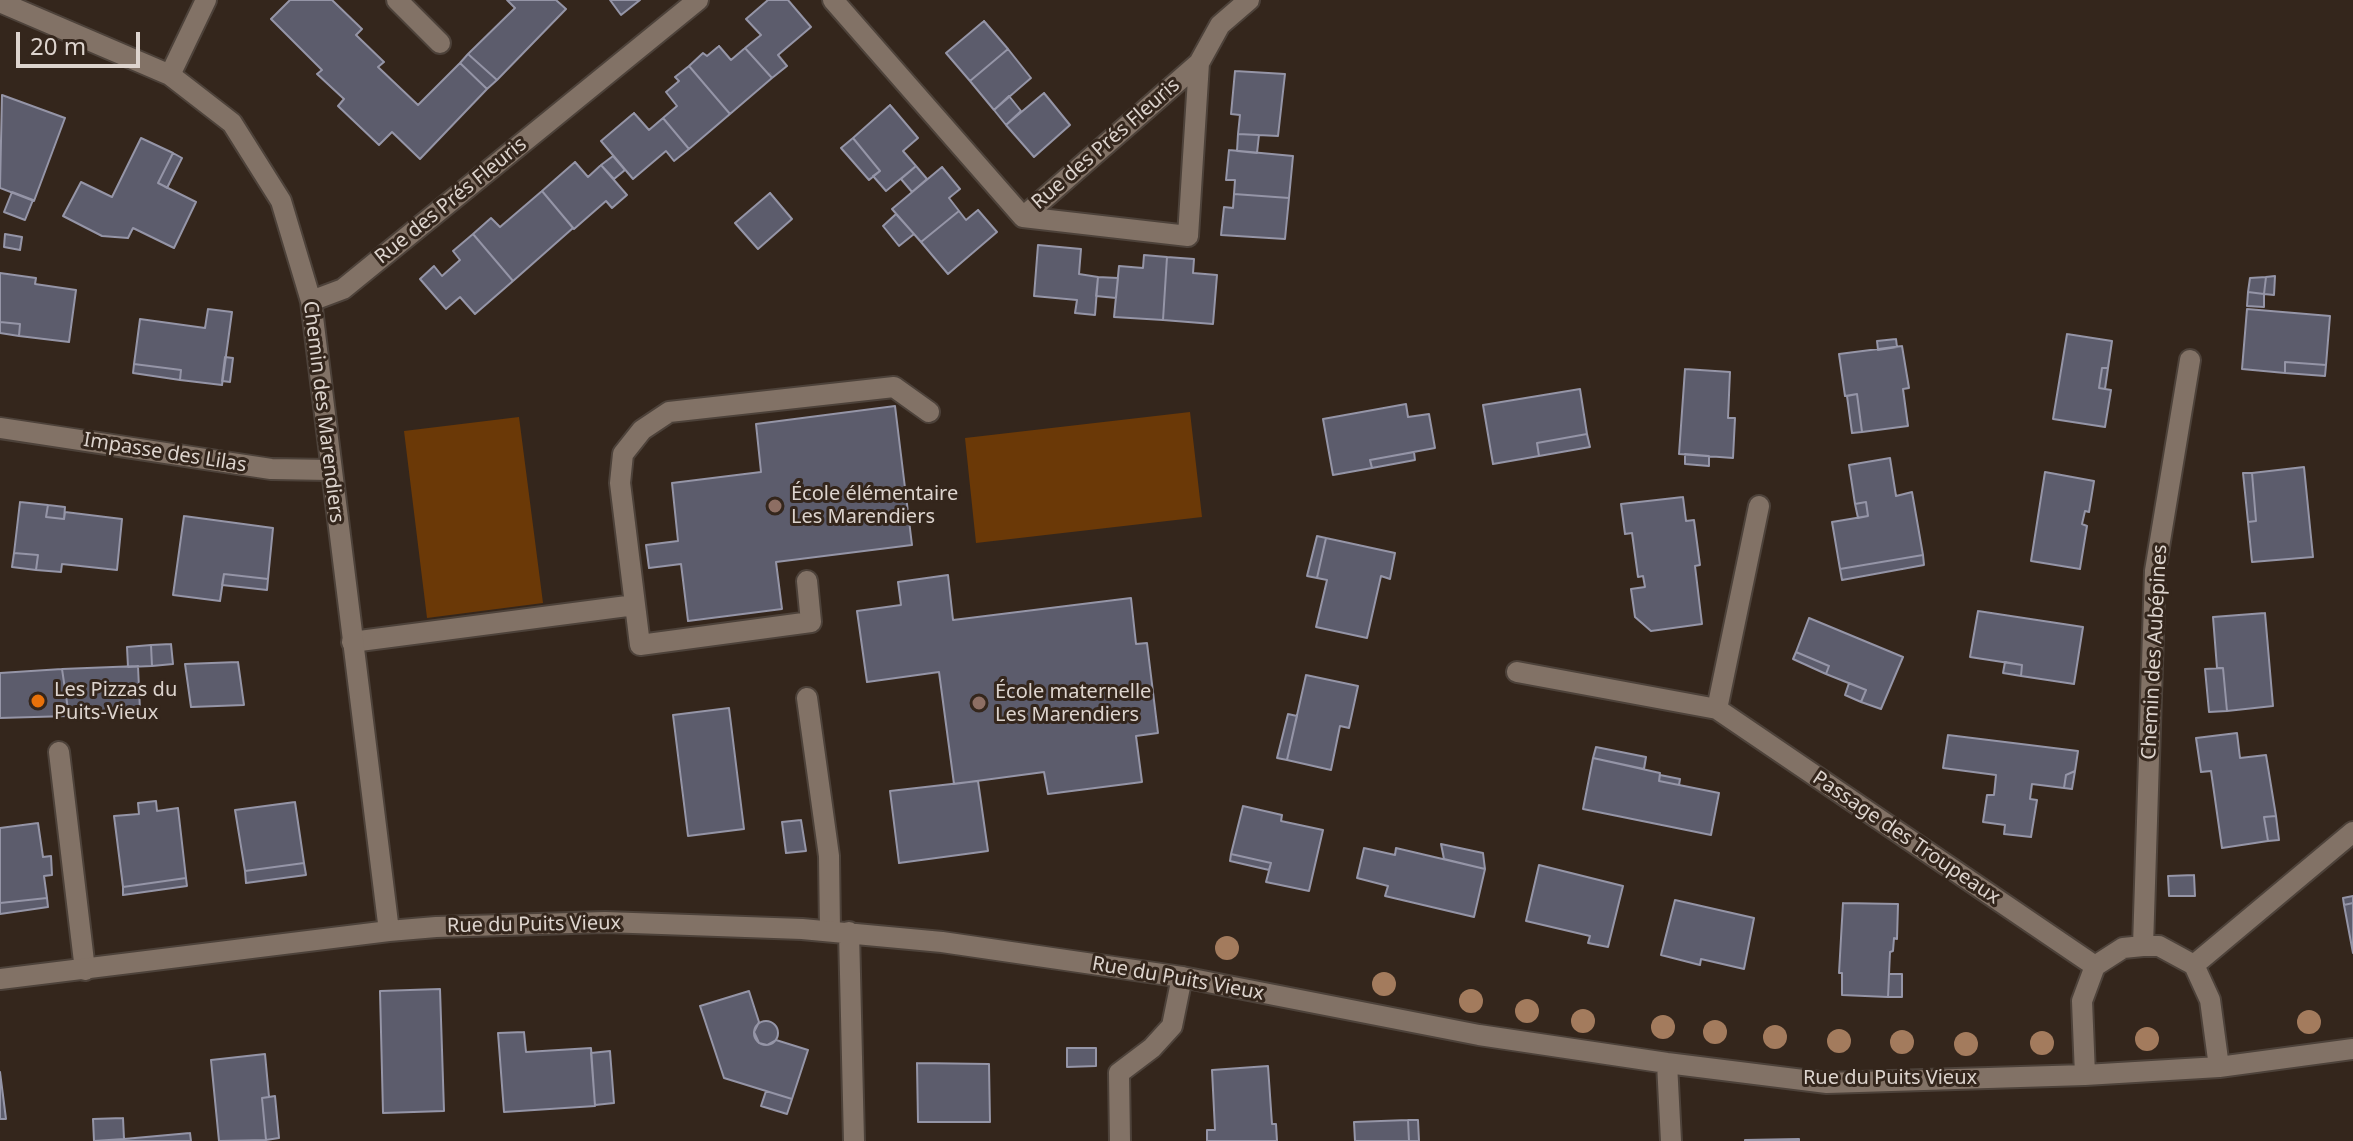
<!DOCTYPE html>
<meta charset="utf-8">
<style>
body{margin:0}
#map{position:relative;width:2353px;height:1141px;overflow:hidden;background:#34261c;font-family:"Noto Sans",sans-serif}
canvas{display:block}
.scale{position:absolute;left:16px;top:32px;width:124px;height:36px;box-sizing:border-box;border:4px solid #ddd4ce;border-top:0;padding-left:10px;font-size:24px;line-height:28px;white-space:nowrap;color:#ddd4ce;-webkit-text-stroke:6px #34261c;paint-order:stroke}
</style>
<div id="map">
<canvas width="2353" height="1141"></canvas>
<div class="scale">20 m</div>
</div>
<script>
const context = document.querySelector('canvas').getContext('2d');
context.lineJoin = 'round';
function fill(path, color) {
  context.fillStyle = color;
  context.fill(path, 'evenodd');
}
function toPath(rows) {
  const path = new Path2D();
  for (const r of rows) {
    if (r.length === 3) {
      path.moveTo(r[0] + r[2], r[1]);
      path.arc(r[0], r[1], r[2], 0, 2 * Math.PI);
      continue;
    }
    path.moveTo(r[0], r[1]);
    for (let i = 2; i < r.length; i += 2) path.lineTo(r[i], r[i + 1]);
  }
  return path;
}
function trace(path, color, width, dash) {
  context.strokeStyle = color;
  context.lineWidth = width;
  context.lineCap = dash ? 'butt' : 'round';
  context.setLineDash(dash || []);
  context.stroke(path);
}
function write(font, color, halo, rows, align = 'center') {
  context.font = font + ' "Noto Sans",sans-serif';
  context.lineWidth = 6;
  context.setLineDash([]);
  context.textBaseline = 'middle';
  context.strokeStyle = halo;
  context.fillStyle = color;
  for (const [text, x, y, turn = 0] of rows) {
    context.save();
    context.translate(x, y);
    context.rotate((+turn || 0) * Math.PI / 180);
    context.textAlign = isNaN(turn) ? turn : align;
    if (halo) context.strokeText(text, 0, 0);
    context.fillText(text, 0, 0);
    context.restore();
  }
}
const green = toPath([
 [1190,412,1202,517,976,543,965,438],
 [519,417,543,603,427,618,404,431]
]);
const building = toPath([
 [290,0,332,0,362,29,356,35,384,62,378,67,418,105,460,63,487,89,420,159,392,132,379,145,338,106,344,99,317,74,322,70,271,19,290,0],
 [507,0,556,0,566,9,497,80,468,54,515,8,507,0],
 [610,0,640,0,621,15,610,0],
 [768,0,788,0,811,27,778,55,787,66,772,78,745,48,761,35,746,19,768,0],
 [984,21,1008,49,970,81,946,53,984,21],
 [719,46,731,60,745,48,772,78,730,114,689,66,703,53,707,56,719,46],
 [1008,49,1031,78,994,110,970,81,1008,49],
 [468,54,497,80,487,89,460,63,468,54],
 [689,66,730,114,689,149,663,118,677,106,666,92,679,81,675,77,689,66],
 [1235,71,1285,74,1278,136,1238,134,1240,115,1231,114,1235,71],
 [1044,93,1070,125,1034,157,1006,125,1044,93],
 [2,95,65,118,34,201,0,188,2,95],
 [1009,96,1021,111,1006,125,994,110,1009,96],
 [890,105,918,138,903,151,916,166,886,191,873,176,880,171,853,138,890,105],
 [634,113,649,130,663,118,689,149,674,161,666,151,633,179,601,141,634,113],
 [1238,134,1259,135,1257,153,1237,151,1238,134],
 [141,138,173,153,158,183,196,202,174,248,133,228,128,238,102,236,63,216,81,182,112,197,141,138],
 [853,138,880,171,869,180,841,148,853,138],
 [1229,150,1293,156,1289,198,1234,194,1235,180,1226,180,1229,150],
 [173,153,182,158,167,188,158,183,173,153],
 [613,156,625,170,614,179,601,165,613,156],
 [575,162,588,177,601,165,627,195,612,208,606,201,574,229,542,191,575,162],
 [916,166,927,179,912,192,901,179,916,166],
 [942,167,960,189,949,198,959,211,921,242,892,209,942,167],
 [542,191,573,228,513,281,473,234,491,218,500,227,542,191],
 [12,192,33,200,25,220,4,212,12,192],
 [770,193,792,219,758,249,735,223,770,193],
 [1234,194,1289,198,1285,239,1221,235,1224,207,1233,208,1234,194],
 [978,210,997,232,948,274,921,242,959,211,966,220,978,210],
 [896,214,914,234,899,246,883,226,896,214],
 [5,234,22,237,20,250,4,247,5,234],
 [473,234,513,281,475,314,460,297,446,309,420,279,434,266,442,276,460,260,453,251,473,234],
 [1038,245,1081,249,1079,274,1098,277,1095,315,1075,313,1077,300,1034,296,1038,245],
 [1144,255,1167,257,1163,320,1114,317,1119,266,1143,268,1144,255],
 [1167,257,1194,259,1193,273,1217,275,1213,324,1163,320,1167,257],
 [0,273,36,278,35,284,76,290,69,342,19,336,20,324,0,322,0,273],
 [2275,276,2274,295,2264,294,2266,277,2275,276],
 [1098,277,1118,278,1116,298,1096,296,1098,277],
 [2266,277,2264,294,2248,292,2250,278,2266,277],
 [2248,292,2264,294,2264,307,2247,306,2248,292],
 [208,309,232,312,222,385,180,380,181,370,134,364,140,319,205,328,208,309],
 [2247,309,2330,316,2326,365,2285,362,2285,373,2242,369,2247,309],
 [0,322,20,324,19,336,0,333,0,322],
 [2067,334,2112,341,2108,368,2102,368,2099,388,2111,390,2105,427,2053,419,2067,334],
 [1896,339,1897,347,1878,350,1877,341,1896,339],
 [1902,346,1909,388,1903,389,1908,426,1862,432,1857,394,1845,396,1839,354,1902,346],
 [225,357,233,358,230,382,222,381,225,357],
 [2285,362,2326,365,2325,376,2285,373,2285,362],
 [134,364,181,370,180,380,133,373,134,364],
 [2102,368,2108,368,2105,389,2099,388,2102,368],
 [1685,369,1730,372,1728,418,1735,418,1733,458,1679,454,1685,369],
 [1580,389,1587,434,1537,443,1539,456,1493,464,1483,405,1580,389],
 [1857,394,1862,432,1852,433,1847,396,1857,394],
 [1406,404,1408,417,1429,414,1435,448,1370,460,1372,468,1333,475,1323,419,1406,404],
 [895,406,912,545,776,562,782,609,688,621,681,564,649,568,646,545,678,541,672,483,761,472,756,424,895,406],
 [1587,434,1590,447,1539,456,1537,443,1587,434],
 [1414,452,1415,460,1372,468,1370,460,1414,452],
 [1685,454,1709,456,1709,466,1685,464,1685,454],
 [1890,458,1896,496,1912,492,1923,555,1840,569,1832,522,1868,516,1866,502,1855,504,1849,465,1890,458],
 [2304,467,2313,557,2252,562,2248,522,2256,521,2252,473,2304,467],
 [2045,472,2094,481,2089,512,2085,511,2082,524,2087,526,2080,569,2031,561,2045,472],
 [2243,473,2252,473,2256,521,2248,522,2243,473],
 [1683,497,1686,521,1694,520,1700,565,1695,566,1702,624,1651,631,1635,617,1631,589,1645,587,1643,576,1638,577,1632,533,1625,534,1621,504,1683,497],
 [20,502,48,505,46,517,64,519,65,512,122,519,117,570,62,564,61,572,36,570,38,555,14,553,20,502],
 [1866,502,1868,516,1858,518,1855,504,1866,502],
 [48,505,65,507,64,519,46,517,48,505],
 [184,516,273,528,268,579,224,574,220,601,173,595,184,516],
 [1317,536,1326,538,1317,578,1307,576,1317,536],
 [1326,538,1395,553,1390,579,1381,576,1367,638,1316,627,1327,580,1317,578,1326,538],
 [14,553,38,555,36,570,12,567,14,553],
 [1923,555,1924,565,1842,580,1840,569,1923,555],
 [224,574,268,579,267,590,222,585,224,574],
 [948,575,953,620,1131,598,1136,644,1147,643,1158,733,1136,736,1142,782,1048,794,1044,772,954,784,939,672,867,682,857,611,901,605,898,582,948,575],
 [1978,611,2083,627,2074,684,2021,676,2022,665,1970,657,1978,611],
 [2265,613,2273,706,2227,711,2223,668,2217,668,2213,617,2265,613],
 [1809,618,1903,657,1881,709,1861,702,1866,690,1826,674,1829,666,1796,652,1809,618],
 [171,644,173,664,152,666,151,645,171,644],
 [151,645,152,666,128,667,127,647,151,645],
 [1796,652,1829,666,1826,674,1793,659,1796,652],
 [238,662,244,705,191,707,185,664,238,662],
 [2005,662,2022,665,2021,676,2003,673,2005,662],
 [138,666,140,710,69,716,62,669,138,666],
 [2223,668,2227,711,2209,712,2205,669,2223,668],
 [62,669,69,716,0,718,0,673,62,669],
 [1306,675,1358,686,1349,728,1340,726,1331,770,1287,760,1306,675],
 [1849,683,1866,690,1861,702,1845,695,1849,683],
 [729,708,744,829,688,836,673,715,729,708],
 [1288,714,1297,716,1287,760,1277,758,1288,714],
 [2237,733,2240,758,2266,755,2276,816,2264,817,2268,841,2222,848,2211,771,2201,772,2196,738,2237,733],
 [1948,735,2078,751,2075,771,2066,775,2064,788,2032,784,2030,799,2037,800,2031,837,2004,834,2005,825,1983,822,1987,795,1994,795,1996,775,1943,768,1948,735],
 [1596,747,1646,757,1644,769,1593,758,1596,747],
 [1593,758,1660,773,1659,781,1719,793,1711,835,1583,809,1593,758],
 [2075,771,2072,789,2064,788,2066,775,2075,771],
 [1660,775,1680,779,1679,785,1659,781,1660,775],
 [978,781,988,851,899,863,890,791,978,781],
 [156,801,157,811,178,808,186,878,123,887,114,816,139,814,138,803,156,801],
 [295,802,304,863,245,871,235,810,295,802],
 [1243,806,1282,815,1281,821,1323,830,1309,891,1266,882,1271,863,1231,854,1243,806],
 [2276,816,2279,840,2268,841,2264,817,2276,816],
 [801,820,806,851,786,853,782,822,801,820],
 [38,823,43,857,51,856,52,875,44,876,47,898,0,903,0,828,38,823],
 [1441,844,1483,853,1485,869,1444,859,1441,844],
 [1364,848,1395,855,1396,848,1485,869,1474,917,1385,896,1388,886,1357,878,1364,848],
 [1231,854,1271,863,1269,870,1230,861,1231,854],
 [304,863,306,875,246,883,245,871,304,863],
 [1539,865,1623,886,1608,947,1588,943,1590,936,1526,921,1539,865],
 [2194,875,2195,896,2169,896,2168,876,2194,875],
 [186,878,187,886,123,895,123,887,186,878],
 [2353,896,2353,903,2344,905,2343,898,2353,896],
 [47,898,48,907,0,914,0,903,47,898],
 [1675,900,1754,918,1744,969,1701,959,1700,965,1661,955,1675,900],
 [1843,903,1898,904,1897,939,1894,938,1893,951,1890,952,1888,997,1842,995,1842,973,1839,973,1843,903],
 [2353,903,2353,953,2344,905,2353,903],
 [1889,974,1902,974,1902,997,1888,997,1889,974],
 [440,989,444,1111,383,1113,380,991,440,989],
 [749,991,759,1022,754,1032,759,1043,767,1045,776,1040,808,1050,792,1099,724,1078,700,1006,749,991],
 [766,1033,12],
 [524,1032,526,1052,591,1048,595,1106,504,1112,498,1033,524,1032],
 [1067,1048,1096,1048,1096,1066,1067,1067,1067,1048],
 [610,1051,614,1103,595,1105,591,1053,610,1051],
 [265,1054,269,1097,262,1098,266,1140,219,1141,211,1060,265,1054],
 [917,1063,989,1064,990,1122,918,1122,917,1063],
 [1268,1066,1272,1124,1276,1124,1277,1141,1207,1141,1207,1130,1215,1130,1212,1070,1268,1066],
 [0,1072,6,1119,0,1119,0,1072],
 [766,1091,792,1099,787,1114,761,1106,766,1091],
 [275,1096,279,1138,266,1140,262,1098,275,1096],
 [123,1118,124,1139,94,1141,93,1119,123,1118],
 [1408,1120,1409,1141,1355,1141,1354,1122,1408,1120],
 [1408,1120,1418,1120,1419,1141,1409,1141,1408,1120],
 [190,1133,191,1141,102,1141,190,1133],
 [1799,1139,1799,1141,1745,1141,1745,1140,1799,1139]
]);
const lane = toPath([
 [807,581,811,622,640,645,620,483,623,454,642,430,669,412,894,387,929,412],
 [352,642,635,605],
 [807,698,829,856,830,931],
 [59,752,85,970],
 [1120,1141,1119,1073,1152,1048,1172,1026,1182,977]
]);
const street = toPath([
 [397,0,440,43],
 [833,0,1023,217,1199,63,1220,25,1249,0],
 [0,2,170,75,232,123,281,201,311,301,389,931],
 [170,75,206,0],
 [1023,217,1188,236,1199,63],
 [311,301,343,289,698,0],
 [0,428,271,469,330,470],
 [1517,672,1717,709,2095,966],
 [1717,709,1759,506],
 [849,932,854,1141],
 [2143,946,2155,571,2190,360],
 [2194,965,2353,832],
 [0,979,389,931,436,927,605,922,802,929,942,942,1182,977,1479,1035,1667,1063,1827,1083,2085,1075,2219,1067,2353,1049],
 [1667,1063,1671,1141],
 [2085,1075,2082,1001,2095,966,2123,948,2143,946,2159,946,2194,965,2210,1000,2219,1067]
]);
const trees = [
 [1227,948],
 [1384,984],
 [1471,1001],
 [1527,1011],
 [1583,1021],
 [2309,1022],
 [1663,1027],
 [1715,1032],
 [1775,1037],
 [2147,1039],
 [1839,1041],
 [1902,1042],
 [2042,1043],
 [1966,1044]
];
const markers = [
 [775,506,8,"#8d6e63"],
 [38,701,8,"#e8710a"],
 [979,703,8,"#8d6e63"]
];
const streetNames = [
 ["Rue des Prés Fleuris",1106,144,-41],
 ["Rue des Prés Fleuris",451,201,-39],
 ["Chemin des Marendiers",323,412,83],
 ["Impasse des Lilas",165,453,9],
 ["Chemin des Aubépines",2155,652,-87],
 ["Passage des Troupeaux",1906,838,34],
 ["Rue du Puits Vieux",534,925,-1],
 ["Rue du Puits Vieux",1178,979,10],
 ["Rue du Puits Vieux",1890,1078]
];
const poiNames = [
 ["École élémentaire",791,494],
 ["Les Marendiers",791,517],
 ["Les Pizzas du",54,690],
 ["Puits-Vieux",54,713],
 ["École maternelle",995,692],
 ["Les Marendiers",995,715]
];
fill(green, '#6b3907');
fill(building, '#5c5c6c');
trace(building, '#9595a7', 2);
trace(lane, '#4d423a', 24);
trace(street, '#4d423a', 24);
trace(lane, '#827266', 20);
trace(street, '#827266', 20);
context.fillStyle = '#a37b5d';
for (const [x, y] of trees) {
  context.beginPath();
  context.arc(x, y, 12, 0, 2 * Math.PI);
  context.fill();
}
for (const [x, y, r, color] of markers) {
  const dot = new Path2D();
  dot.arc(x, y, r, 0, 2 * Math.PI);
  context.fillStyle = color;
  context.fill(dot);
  trace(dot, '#34261c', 3);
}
write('20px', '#ddd4ce', '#34261c', streetNames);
write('20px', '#ddd4ce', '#34261c', poiNames, 'left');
</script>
